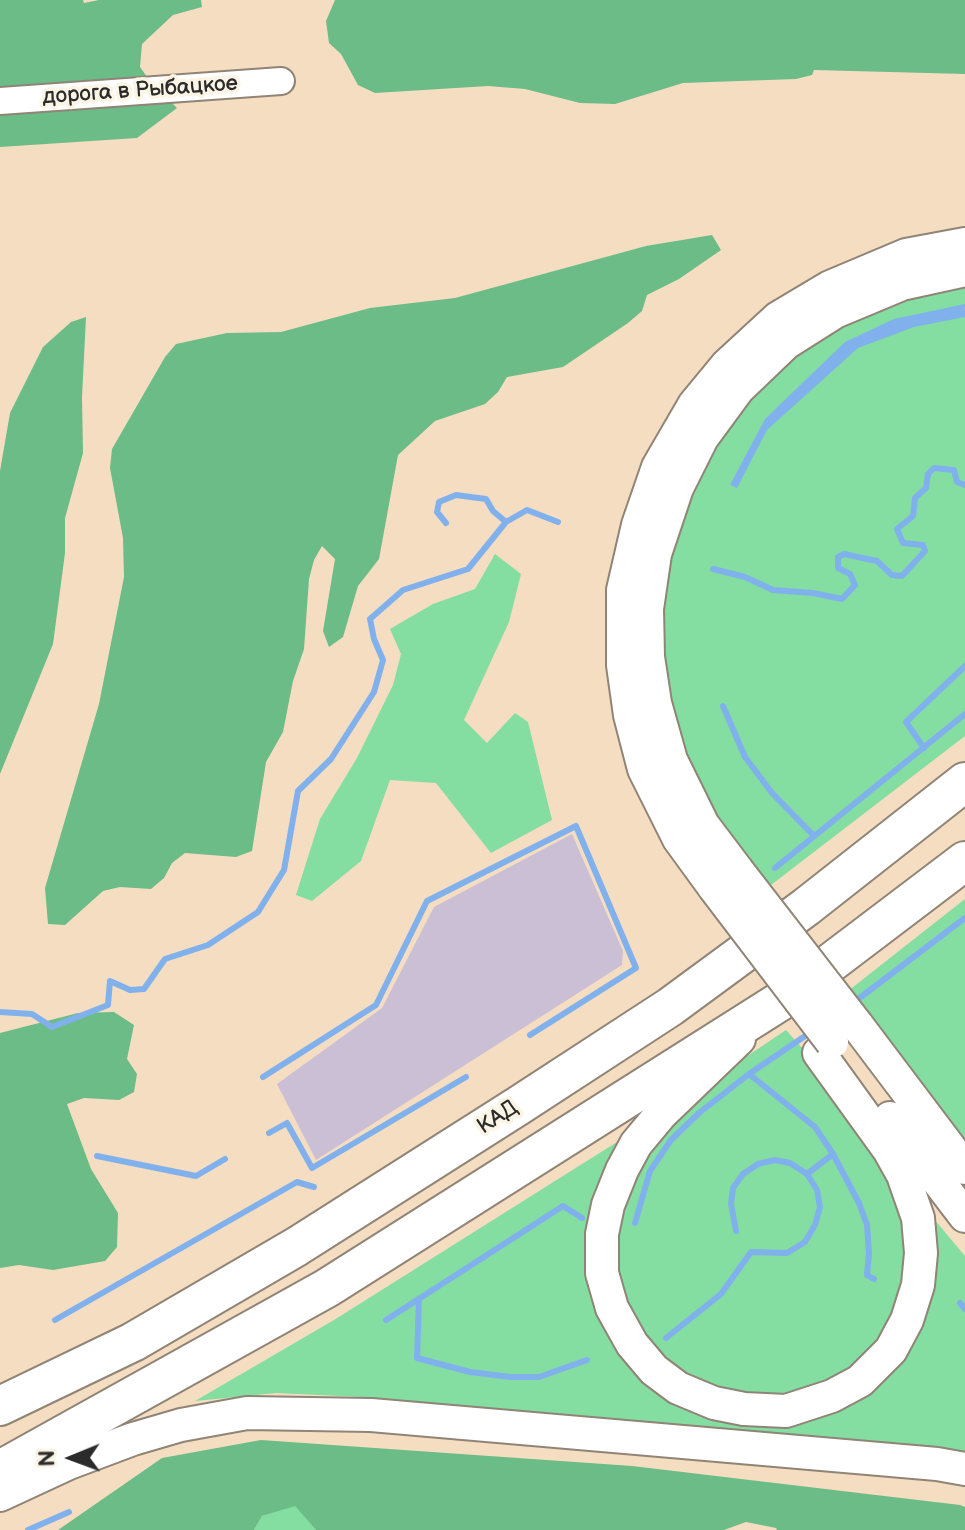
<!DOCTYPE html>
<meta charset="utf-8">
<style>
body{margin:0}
#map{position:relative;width:965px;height:1530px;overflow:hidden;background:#f5ddc1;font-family:"Balsamiq Sans",sans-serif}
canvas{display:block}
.north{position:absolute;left:32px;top:1418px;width:80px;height:80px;-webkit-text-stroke:6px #fcf5e5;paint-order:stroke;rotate:269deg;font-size:22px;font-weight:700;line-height:32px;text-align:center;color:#2b2b2b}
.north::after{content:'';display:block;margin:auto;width:28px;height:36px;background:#2b2b2b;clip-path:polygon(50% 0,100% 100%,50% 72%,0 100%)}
</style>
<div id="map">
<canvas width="965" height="1530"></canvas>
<div class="north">N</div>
</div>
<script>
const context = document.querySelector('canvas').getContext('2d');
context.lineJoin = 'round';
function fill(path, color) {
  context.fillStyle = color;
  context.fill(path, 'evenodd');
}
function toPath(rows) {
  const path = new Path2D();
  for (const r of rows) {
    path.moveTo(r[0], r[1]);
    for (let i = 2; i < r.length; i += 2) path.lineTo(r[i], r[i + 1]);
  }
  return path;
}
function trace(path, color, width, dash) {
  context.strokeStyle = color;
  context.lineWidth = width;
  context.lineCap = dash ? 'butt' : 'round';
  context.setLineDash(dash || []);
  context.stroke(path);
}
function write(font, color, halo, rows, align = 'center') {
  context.font = font + ' "Balsamiq Sans",sans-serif';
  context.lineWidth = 7;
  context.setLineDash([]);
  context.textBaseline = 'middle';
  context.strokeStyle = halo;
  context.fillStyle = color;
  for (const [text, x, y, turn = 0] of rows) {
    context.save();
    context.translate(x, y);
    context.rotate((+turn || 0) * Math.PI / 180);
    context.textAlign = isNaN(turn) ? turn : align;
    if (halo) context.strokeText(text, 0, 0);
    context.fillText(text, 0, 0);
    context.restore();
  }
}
const industrial = toPath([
 [572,834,623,951,622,965,316,1160,277,1084,382,1008,434,907]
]);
const green = toPath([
 [965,280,965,736,771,885,707,814,681,757,657,654,664,564,702,456,773,369,849,316],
 [495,554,521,574,509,622,464,720,487,743,515,713,528,722,552,820,491,853,436,783,390,780,361,861,312,901,296,895,320,819,357,758,393,685,401,654,390,629,433,604,475,589],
 [965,899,965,1156,848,991],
 [786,1030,847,1098,909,1214,905,1290,887,1331,865,1360,832,1382,797,1396,724,1393,665,1364,637,1333,614,1272,613,1227,641,1156,734,1065],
 [617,1142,590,1213,586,1252,592,1294,697,1411,866,1393,933,1218,965,1256,965,1452,790,1439,361,1397,276,1393,195,1401,334,1320],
 [295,1505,316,1530,254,1530,262,1516]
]);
const forest = toPath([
 [0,0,83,0,84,3,99,0,201,0,202,7,173,15,142,44,140,67,150,81,177,108,137,138,0,147],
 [335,0,965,0,965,74,814,70,812,75,796,79,683,83,615,104,580,103,525,89,488,86,375,93,358,85,341,54,329,43,326,21],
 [712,235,721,250,679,279,647,295,642,311,628,323,563,367,507,377,498,392,485,404,435,421,398,455,379,559,358,586,343,637,329,647,323,631,335,559,322,546,314,560,309,579,304,649,293,681,283,732,266,762,252,851,236,857,185,853,172,863,164,878,151,889,120,887,103,891,65,925,48,924,45,888,99,704,124,577,123,538,110,468,112,449,165,357,176,344,227,333,281,332,370,308,455,298,646,246],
 [86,317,82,397,83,453,65,518,65,553,53,644,0,774,0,471,10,413,43,347,71,322],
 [114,1012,134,1025,127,1059,137,1074,134,1092,119,1100,84,1098,67,1104,91,1169,118,1213,117,1247,105,1261,53,1270,19,1265,0,1268,0,1033,78,1013],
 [261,1440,632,1466,960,1505,965,1507,965,1530,777,1530,776,1528,746,1522,724,1530,316,1530,295,1506,262,1516,254,1530,58,1530,162,1458]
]);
const water = toPath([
 [965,304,965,317,914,327,858,348,767,430,737,488,730,485,765,419,845,342,894,319]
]);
const stream = toPath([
 [446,523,437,512,439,502,456,495,486,499,493,511,506,522],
 [713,569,745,577,773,590,813,593,842,599,855,585,850,574,838,568,838,557,844,554,877,561,892,575,902,576,925,551,923,545,903,543,897,529,913,516,915,498,926,488,928,474,934,468,954,470,957,482,965,485],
 [723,706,745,757,772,793,814,836],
 [924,748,906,722,965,666],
 [775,868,965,714],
 [853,1003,965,918],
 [0,1012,32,1014,52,1027,108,1005,110,981,130,990,144,989,165,959,208,945,258,912,284,870,298,791,331,759,374,692,383,660,374,639,370,619,403,590,468,569,506,522,527,510,558,522],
 [749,1074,815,1127,833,1154,859,1203,867,1225,869,1253,867,1275,874,1279],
 [263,1077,376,1005,427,901,576,826,636,968,530,1035],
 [269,1133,287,1123,312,1168,466,1077],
 [97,1156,196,1176,225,1159],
 [635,1223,650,1171,671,1140,699,1113,749,1074,811,1032],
 [736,1231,731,1204,733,1188,743,1174,758,1164,775,1160,790,1163,807,1174,833,1154],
 [419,1299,417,1358,470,1372,510,1377,539,1377,587,1360],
 [960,1303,965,1309],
 [55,1320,297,1182,314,1187],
 [386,1320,563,1206,582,1218],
 [666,1338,721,1294,751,1252,787,1253,805,1242,815,1225,820,1207,817,1190,807,1174],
 [28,1530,69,1512]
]);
const minor = toPath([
 [0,101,281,81]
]);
const major = toPath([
 [737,870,703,825,671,760,655,703,648,657,647,609,655,554,677,488,702,438,738,389,786,343,835,312,902,284,965,270],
 [714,887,679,839,644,769,630,715,623,665,623,590,638,525,658,467,694,405,727,365,778,318,830,287,906,255,965,244],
 [857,1025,965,1168],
 [739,1039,661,1114,636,1144,622,1170,608,1205,602,1234,602,1273,612,1308,632,1344,654,1370,678,1388,714,1403,744,1409,786,1411,832,1396,860,1381,891,1350,907,1320,918,1285,921,1253,918,1218,903,1175,889,1150,819,1053],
 [890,1118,965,1216],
 [0,1495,69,1463,133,1439,181,1425,247,1413,371,1415,937,1464,965,1469]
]);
const highway = toPath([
 [0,1406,133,1342,296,1247,518,1106,670,1007,806,907,965,782],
 [0,1470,327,1288,779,1002,965,861]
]);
const majorBridge = toPath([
 [737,870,857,1025],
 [714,887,832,1042]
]);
const streetNames = [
 ["дорога в Рыбацкое",140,91,-4],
 ["КАД",498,1118,-33]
];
fill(industrial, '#cbbfd5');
fill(green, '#84dda1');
fill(forest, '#6bbc87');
fill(water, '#81b1ec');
trace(stream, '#81b1ec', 6);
trace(minor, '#908476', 30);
trace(major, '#908476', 36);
trace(highway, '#908476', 42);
trace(minor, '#fff', 26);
trace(major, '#fff', 32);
trace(highway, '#fff', 38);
trace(majorBridge, '#908476', 36, []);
trace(majorBridge, '#fff', 32);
write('22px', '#2b2b2b', '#fcf5e5', streetNames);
</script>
